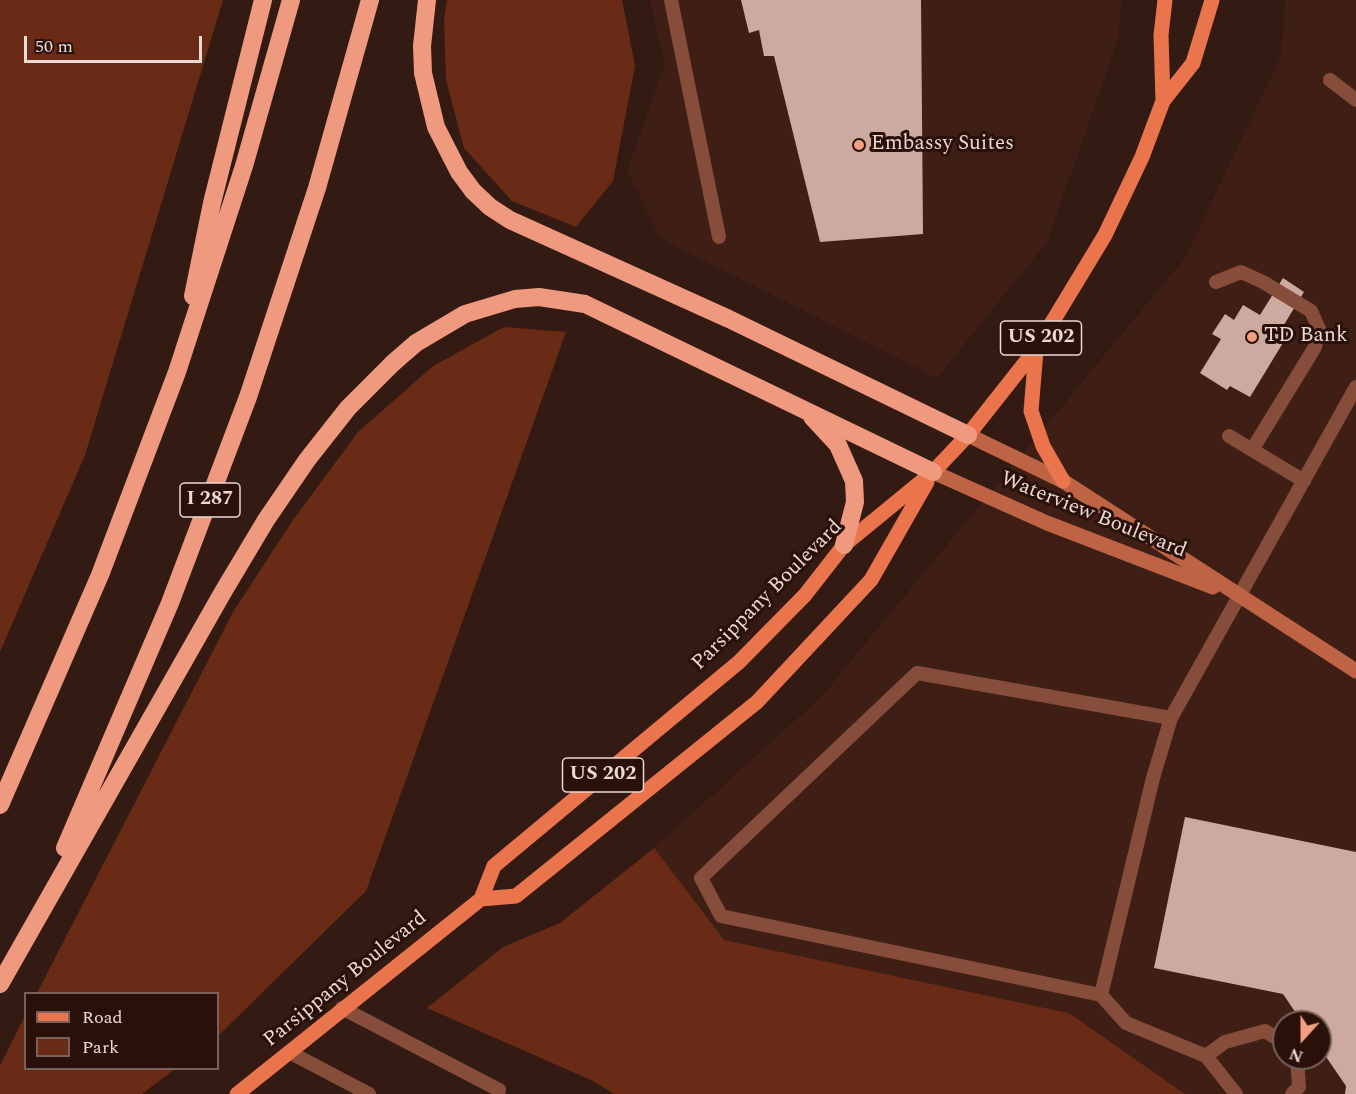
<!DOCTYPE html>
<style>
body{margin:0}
#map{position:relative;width:1356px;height:1094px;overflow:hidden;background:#331a12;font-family:Spectral,serif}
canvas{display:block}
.legend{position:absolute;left:24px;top:992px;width:195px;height:78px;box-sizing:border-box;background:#291109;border:2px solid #77615a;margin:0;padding:8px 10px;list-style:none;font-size:18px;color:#ebd9d3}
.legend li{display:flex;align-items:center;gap:12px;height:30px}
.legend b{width:30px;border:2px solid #77615a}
.north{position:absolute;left:1272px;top:1010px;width:60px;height:60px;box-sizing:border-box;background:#291109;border:2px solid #77615a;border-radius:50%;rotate:201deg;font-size:16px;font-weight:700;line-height:24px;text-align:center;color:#ebd9d3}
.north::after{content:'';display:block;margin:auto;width:21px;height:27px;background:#f39f83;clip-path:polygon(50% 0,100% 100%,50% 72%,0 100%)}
.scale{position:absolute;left:24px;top:36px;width:178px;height:27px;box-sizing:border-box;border:3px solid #ebd9d3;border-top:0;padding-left:8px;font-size:18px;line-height:21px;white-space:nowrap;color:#ebd9d3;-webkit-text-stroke:4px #291109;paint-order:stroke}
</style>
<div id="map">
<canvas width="1356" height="1094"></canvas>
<ul class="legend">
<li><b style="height:8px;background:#ea744b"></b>Road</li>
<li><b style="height:16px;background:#692b15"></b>Park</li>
</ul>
<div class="north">N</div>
<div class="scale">50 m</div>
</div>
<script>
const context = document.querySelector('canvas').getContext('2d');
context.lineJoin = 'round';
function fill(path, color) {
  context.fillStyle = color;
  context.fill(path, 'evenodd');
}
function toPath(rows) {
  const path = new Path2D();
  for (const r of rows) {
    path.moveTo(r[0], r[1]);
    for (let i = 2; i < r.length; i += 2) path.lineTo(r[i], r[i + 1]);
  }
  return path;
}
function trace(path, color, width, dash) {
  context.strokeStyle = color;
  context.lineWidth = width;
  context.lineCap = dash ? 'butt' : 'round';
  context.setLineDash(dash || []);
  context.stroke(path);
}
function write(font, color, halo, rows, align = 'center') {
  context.font = font + ' Spectral,serif';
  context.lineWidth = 6;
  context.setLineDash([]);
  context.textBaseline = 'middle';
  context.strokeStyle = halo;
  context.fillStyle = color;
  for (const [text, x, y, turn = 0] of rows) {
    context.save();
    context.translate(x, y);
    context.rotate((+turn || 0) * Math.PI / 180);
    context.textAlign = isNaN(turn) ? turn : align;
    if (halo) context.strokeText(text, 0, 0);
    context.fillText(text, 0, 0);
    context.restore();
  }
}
const built = toPath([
 [650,0,1122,0,1118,39,1047,242,937,378,660,238,627,171,665,64],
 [1285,0,1356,0,1356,1094,1185,1094,1069,1013,723,940,654,848,821,697,1185,258,1282,54],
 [1284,1022,1320,1022,1320,1058,1284,1058]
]);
const green = toPath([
 [0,0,223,0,85,455,0,652],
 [447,0,622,0,635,66,613,181,576,227,512,201,464,148,446,80,444,20],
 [504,327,566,332,366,891,218,1036,218,994,37,993,233,612,293,520,358,432,433,366],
 [654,848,724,940,1069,1013,1185,1094,614,1094,593,1081,427,1008,503,947,560,923],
 [25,1016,26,1068,175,1069,142,1094,0,1094,0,1066]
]);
const building = toPath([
 [741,0,921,0,923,234,820,242,774,56,764,56,759,30,749,33],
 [1283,278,1304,292,1282,328,1289,333,1250,397,1230,386,1227,390,1200,373,1221,339,1212,334,1225,314,1234,320,1243,305,1260,315],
 [1185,817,1356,852,1356,1094,1345,1094,1346,1086,1320,1048,1320,1022,1302,1022,1283,994,1154,968]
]);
const lane = toPath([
 [671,0,719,237],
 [1330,80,1356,100],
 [1216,282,1241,272,1263,282,1311,311,1319,329,1315,347,1252,450],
 [1229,436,1304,481],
 [1171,718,917,673,701,878,721,916,1101,995,1153,778,1171,718,1356,387],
 [1101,995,1126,1023,1206,1056,1236,1094],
 [342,1008,499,1090,498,1094],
 [289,1052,369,1094],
 [1206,1056,1225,1042,1265,1031,1284,1043],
 [1292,1094,1299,1087,1297,1058]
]);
const secondary = toPath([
 [968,435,1063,481,1356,671],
 [933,472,1047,523,1213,587]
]);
const primary = toPath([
 [1163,101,1161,35,1165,0],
 [1036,351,1031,411,1043,446,1063,481],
 [481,899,516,896,757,702,871,580,927,482],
 [237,1094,481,899,494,866,739,662,805,595,844,545,933,472,968,435,1036,349,1105,235,1142,157,1163,101,1193,63,1212,0]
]);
const highway = toPath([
 [427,0,422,46,423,73,436,127,459,172,473,191,490,207,510,220,729,319,968,435],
 [193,296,212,203,263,0],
 [812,417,838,445,854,481,855,502,844,545],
 [0,805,100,575,177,372,244,166,291,0],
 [65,848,170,603,248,397,317,188,370,0],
 [0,984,223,592,266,520,307,460,348,408,393,363,416,343,465,314,515,299,539,297,585,304,933,472]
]);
const markers = [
 [859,145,6,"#f39f83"],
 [1252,337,6,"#f39f83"]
];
const shields = [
 [1041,338,81],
 [210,500,60],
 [603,775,81]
];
const shieldNames = [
 ["US 202",1041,338],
 ["I 287",210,500],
 ["US 202",603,775]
];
const poiNames = [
 ["Embassy Suites",871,145],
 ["TD Bank",1264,337]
];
const streetNames = [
 ["Waterview Boulevard",1093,516,22],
 ["Parsippany Boulevard",768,596,-45],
 ["Parsippany Boulevard",346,980,-39]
];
fill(built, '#3f1f15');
fill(green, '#692b15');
fill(building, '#ccaa9f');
trace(lane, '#864d3a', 14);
trace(secondary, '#be6444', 15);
trace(primary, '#ea744b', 15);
trace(highway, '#ef9a7e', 18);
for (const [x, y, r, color] of markers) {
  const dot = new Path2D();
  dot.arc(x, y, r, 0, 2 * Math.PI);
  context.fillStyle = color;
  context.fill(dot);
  trace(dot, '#291109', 2);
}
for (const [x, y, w] of shields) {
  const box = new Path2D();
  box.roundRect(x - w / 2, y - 17, w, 34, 4.5);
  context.fillStyle = '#291109';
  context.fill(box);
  trace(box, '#ebd9d3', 1.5);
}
write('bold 20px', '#ebd9d3', null, shieldNames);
write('21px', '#ebd9d3', '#291109', poiNames, 'left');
write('21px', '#ebd9d3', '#291109', streetNames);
</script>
